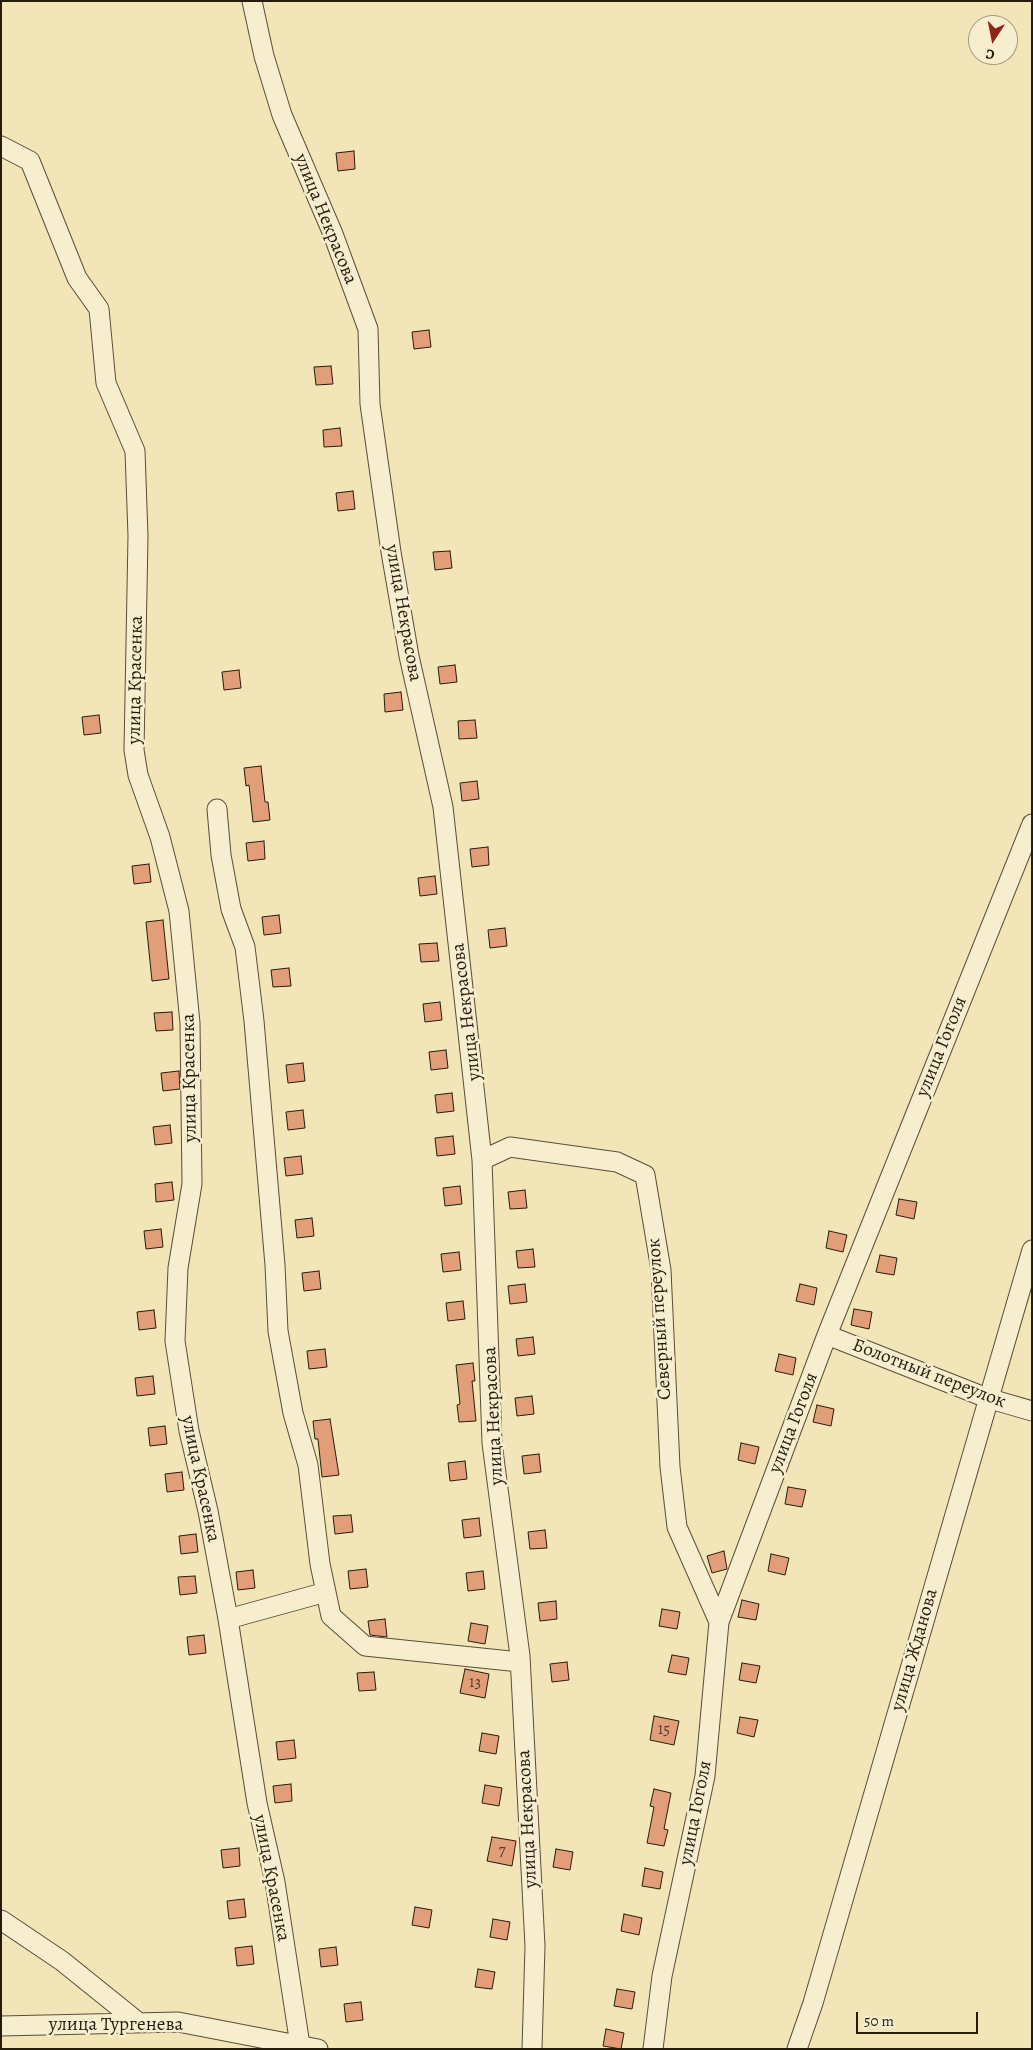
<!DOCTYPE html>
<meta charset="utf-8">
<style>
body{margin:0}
#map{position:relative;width:1033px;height:2050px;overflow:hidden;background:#f2e5b7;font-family:Alegreya,serif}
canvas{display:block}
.frame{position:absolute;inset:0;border:2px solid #261c0e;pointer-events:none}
.north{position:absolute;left:968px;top:15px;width:50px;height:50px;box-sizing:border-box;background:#f7eed0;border:1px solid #a39a82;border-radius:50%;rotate:191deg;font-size:14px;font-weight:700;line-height:20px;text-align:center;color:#261c0e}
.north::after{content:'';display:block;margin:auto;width:18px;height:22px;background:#8f2418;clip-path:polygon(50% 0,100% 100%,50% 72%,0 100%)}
.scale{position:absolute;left:856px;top:2012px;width:122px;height:22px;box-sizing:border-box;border:2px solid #261c0e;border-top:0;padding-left:6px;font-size:15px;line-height:18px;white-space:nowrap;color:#261c0e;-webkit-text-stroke:4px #f7eed0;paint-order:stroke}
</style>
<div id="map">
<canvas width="1033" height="2050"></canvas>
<div class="frame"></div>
<div class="north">С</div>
<div class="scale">50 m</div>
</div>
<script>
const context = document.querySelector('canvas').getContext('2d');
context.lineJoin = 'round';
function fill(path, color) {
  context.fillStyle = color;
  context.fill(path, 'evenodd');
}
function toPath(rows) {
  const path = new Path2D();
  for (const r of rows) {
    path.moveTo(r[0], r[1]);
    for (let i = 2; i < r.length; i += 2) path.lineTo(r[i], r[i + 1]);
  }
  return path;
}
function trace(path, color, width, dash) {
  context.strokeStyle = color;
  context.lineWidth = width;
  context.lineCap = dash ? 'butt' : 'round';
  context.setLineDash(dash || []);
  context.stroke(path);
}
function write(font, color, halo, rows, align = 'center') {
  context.font = font + ' Alegreya,serif';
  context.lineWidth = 5;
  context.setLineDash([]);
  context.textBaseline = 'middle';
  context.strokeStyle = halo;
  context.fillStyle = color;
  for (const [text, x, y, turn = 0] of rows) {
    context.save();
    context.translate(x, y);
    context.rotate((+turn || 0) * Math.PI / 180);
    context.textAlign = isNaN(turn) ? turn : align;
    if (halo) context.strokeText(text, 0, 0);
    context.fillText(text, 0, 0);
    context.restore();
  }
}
const building = toPath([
 [354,151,355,169,338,171,336,153,354,151],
 [429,330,431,347,414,349,412,332,429,330],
 [331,366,333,384,316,385,314,367,331,366],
 [340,428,342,446,324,447,323,430,340,428],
 [353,491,355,509,338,511,336,493,353,491],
 [450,551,452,568,435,570,433,552,450,551],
 [455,665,457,682,440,684,438,667,455,665],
 [239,670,241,688,224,690,222,672,239,670],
 [401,692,403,710,385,712,384,694,401,692],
 [99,715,101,733,84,735,82,717,99,715],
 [475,720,477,738,459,739,458,721,475,720],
 [261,766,265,802,268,802,270,820,253,822,249,785,246,786,244,768,261,766],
 [477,781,479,799,462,801,460,783,477,781],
 [264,841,265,859,248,861,246,843,264,841],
 [488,847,489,865,472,867,470,849,488,847],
 [149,864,151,882,134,884,132,866,149,864],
 [435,876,437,894,420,896,418,878,435,876],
 [279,915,281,933,264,935,262,917,279,915],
 [163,920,169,979,152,981,146,922,163,920],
 [505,928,507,946,490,948,488,930,505,928],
 [437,943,439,961,421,962,419,944,437,943],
 [289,968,291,986,273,987,271,970,289,968],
 [440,1002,442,1020,425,1022,423,1004,440,1002],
 [172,1012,173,1030,156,1031,154,1013,172,1012],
 [446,1050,448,1068,431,1070,429,1052,446,1050],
 [303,1063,305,1081,288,1083,286,1065,303,1063],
 [179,1071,180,1089,163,1091,161,1073,179,1071],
 [452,1093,454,1111,437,1113,435,1095,452,1093],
 [303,1110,305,1128,288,1130,286,1112,303,1110],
 [170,1125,172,1143,155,1145,153,1127,170,1125],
 [453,1136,455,1154,437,1156,435,1138,453,1136],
 [301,1156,303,1174,286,1176,284,1158,301,1156],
 [172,1182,174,1200,156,1202,155,1184,172,1182],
 [460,1186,462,1204,445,1206,443,1188,460,1186],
 [525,1190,527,1208,510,1209,508,1192,525,1190],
 [899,1199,917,1202,914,1219,896,1215,899,1199],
 [312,1218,314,1236,297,1238,295,1220,312,1218],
 [161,1229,163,1247,146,1249,144,1231,161,1229],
 [829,1231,847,1235,843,1252,826,1248,829,1231],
 [533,1249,535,1267,518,1268,516,1251,533,1249],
 [459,1252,461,1270,443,1272,441,1254,459,1252],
 [880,1255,897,1258,894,1275,876,1272,880,1255],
 [319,1271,321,1289,304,1291,302,1273,319,1271],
 [525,1284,527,1302,510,1304,508,1286,525,1284],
 [800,1284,817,1288,814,1305,796,1301,800,1284],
 [463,1301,465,1319,448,1321,446,1303,463,1301],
 [854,1309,872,1312,869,1329,851,1325,854,1309],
 [154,1310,156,1328,139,1330,137,1312,154,1310],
 [533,1337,535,1354,518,1356,516,1339,533,1337],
 [325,1349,327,1367,309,1369,307,1351,325,1349],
 [779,1354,796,1358,793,1375,775,1371,779,1354],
 [473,1363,475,1381,472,1381,476,1421,459,1422,457,1405,460,1404,456,1365,473,1363],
 [153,1376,155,1394,137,1396,135,1378,153,1376],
 [532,1396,534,1414,517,1416,515,1398,532,1396],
 [817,1405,834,1409,831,1426,813,1422,817,1405],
 [330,1419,339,1475,322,1477,318,1439,315,1439,313,1421,330,1419],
 [165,1426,167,1444,150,1446,148,1428,165,1426],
 [741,1443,759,1447,755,1464,738,1460,741,1443],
 [539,1454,541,1472,524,1474,522,1456,539,1454],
 [465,1461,467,1479,450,1481,448,1463,465,1461],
 [182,1472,184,1490,167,1492,165,1474,182,1472],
 [788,1487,806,1490,802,1507,785,1504,788,1487],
 [351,1515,353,1532,335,1534,333,1516,351,1515],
 [479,1518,481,1536,464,1538,462,1520,479,1518],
 [545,1530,547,1548,530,1549,528,1532,545,1530],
 [196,1534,198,1552,181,1554,179,1536,196,1534],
 [724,1551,727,1569,712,1573,707,1556,724,1551],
 [771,1554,789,1558,785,1575,768,1571,771,1554],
 [366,1569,368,1587,350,1589,348,1571,366,1569],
 [253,1570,255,1588,238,1590,236,1572,253,1570],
 [483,1571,485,1589,468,1591,466,1573,483,1571],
 [195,1576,197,1593,180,1595,178,1577,195,1576],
 [742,1600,759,1604,756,1620,738,1617,742,1600],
 [556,1601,557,1619,540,1621,538,1603,556,1601],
 [662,1609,680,1612,677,1629,659,1626,662,1609],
 [385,1619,387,1637,370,1635,368,1621,385,1619],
 [471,1623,488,1626,485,1644,468,1641,471,1623],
 [204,1635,206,1653,189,1655,187,1637,204,1635],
 [672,1655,689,1658,686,1675,668,1672,672,1655],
 [567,1662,569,1680,552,1682,550,1664,567,1662],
 [742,1663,760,1666,756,1683,739,1680,742,1663],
 [465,1669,489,1674,485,1698,460,1693,465,1669],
 [374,1672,376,1690,359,1691,357,1673,374,1672],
 [654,1716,679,1721,674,1745,650,1740,654,1716],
 [740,1717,758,1720,754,1737,737,1733,740,1717],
 [482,1733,499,1736,496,1754,479,1751,482,1733],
 [294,1740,296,1758,278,1760,276,1742,294,1740],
 [291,1784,292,1801,275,1803,273,1786,291,1784],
 [485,1785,502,1788,499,1806,482,1803,485,1785],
 [654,1789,671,1793,664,1829,668,1830,664,1846,647,1843,654,1807,650,1806,654,1789],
 [492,1837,516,1841,512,1866,487,1861,492,1837],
 [239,1848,240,1866,223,1868,221,1850,239,1848],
 [556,1849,573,1852,570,1870,553,1867,556,1849],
 [645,1868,663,1872,660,1889,642,1886,645,1868],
 [244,1899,246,1917,229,1919,227,1901,244,1899],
 [415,1907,432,1910,429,1928,412,1925,415,1907],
 [624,1914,642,1918,639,1935,621,1931,624,1914],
 [493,1919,510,1922,507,1940,490,1937,493,1919],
 [252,1946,254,1964,237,1966,235,1948,252,1946],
 [336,1947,338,1965,321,1967,319,1949,336,1947],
 [478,1969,495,1972,492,1989,475,1987,478,1969],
 [617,1989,635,1992,632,2009,614,2006,617,1989],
 [361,2002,363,2020,346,2022,344,2004,361,2002],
 [606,2029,624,2033,621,2049,603,2046,606,2029]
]);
const street = toPath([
 [252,1,264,56,282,115,333,234,368,329,370,404,391,552,409,656,443,807,482,1160,492,1443,520,1656,535,1946,532,2049],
 [1,146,30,161,77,278,99,309,106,383,135,451,138,536,134,750,138,775,160,837,179,911,190,1023,192,1184,178,1268,175,1341,189,1431,208,1511,228,1619,257,1803,275,1882,300,2045],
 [217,809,221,855,231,909,245,947,254,1021,275,1265,278,1331,293,1413,308,1465,320,1564,331,1616,365,1646,520,1662],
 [482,1160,510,1147,617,1162,645,1175,661,1270,670,1467,677,1527,719,1622],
 [827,1335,987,1398,1032,1411],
 [228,1619,326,1592],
 [1,1920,62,1961,139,2023],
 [1,2026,178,2022,318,2049],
 [653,2049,662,1976,705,1776,719,1622,827,1335,1032,824],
 [797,2049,813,2003,1032,1250]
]);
const numberNames = [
 ["13",475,1683],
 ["15",664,1730],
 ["7",502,1851]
];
const streetNames = [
 ["улица Некрасова",325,219,68],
 ["улица Некрасова",403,613,80],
 ["улица Красенка",136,680,-89],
 ["улица Некрасова",467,1012,-97],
 ["улица Гоголя",942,1047,-68],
 ["улица Красенка",190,1078,-91],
 ["Северный переулок",660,1319,-94],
 ["Болотный переулок",929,1374,21],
 ["улица Некрасова",494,1416,-93],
 ["улица Гоголя",794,1423,-69],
 ["улица Красенка",200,1479,78],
 ["улица Жданова",915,1650,-74],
 ["улица Гоголя",696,1813,-79],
 ["улица Некрасова",528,1819,-93],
 ["улица Красенка",271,1878,79],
 ["улица Тургенева",116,2025]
];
fill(building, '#e29e79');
trace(building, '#261c0e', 1);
trace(street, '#594e38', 21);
trace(street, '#f7eed0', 19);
write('16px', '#553c29', null, numberNames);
write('19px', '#261c0e', '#f7eed0', streetNames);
</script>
